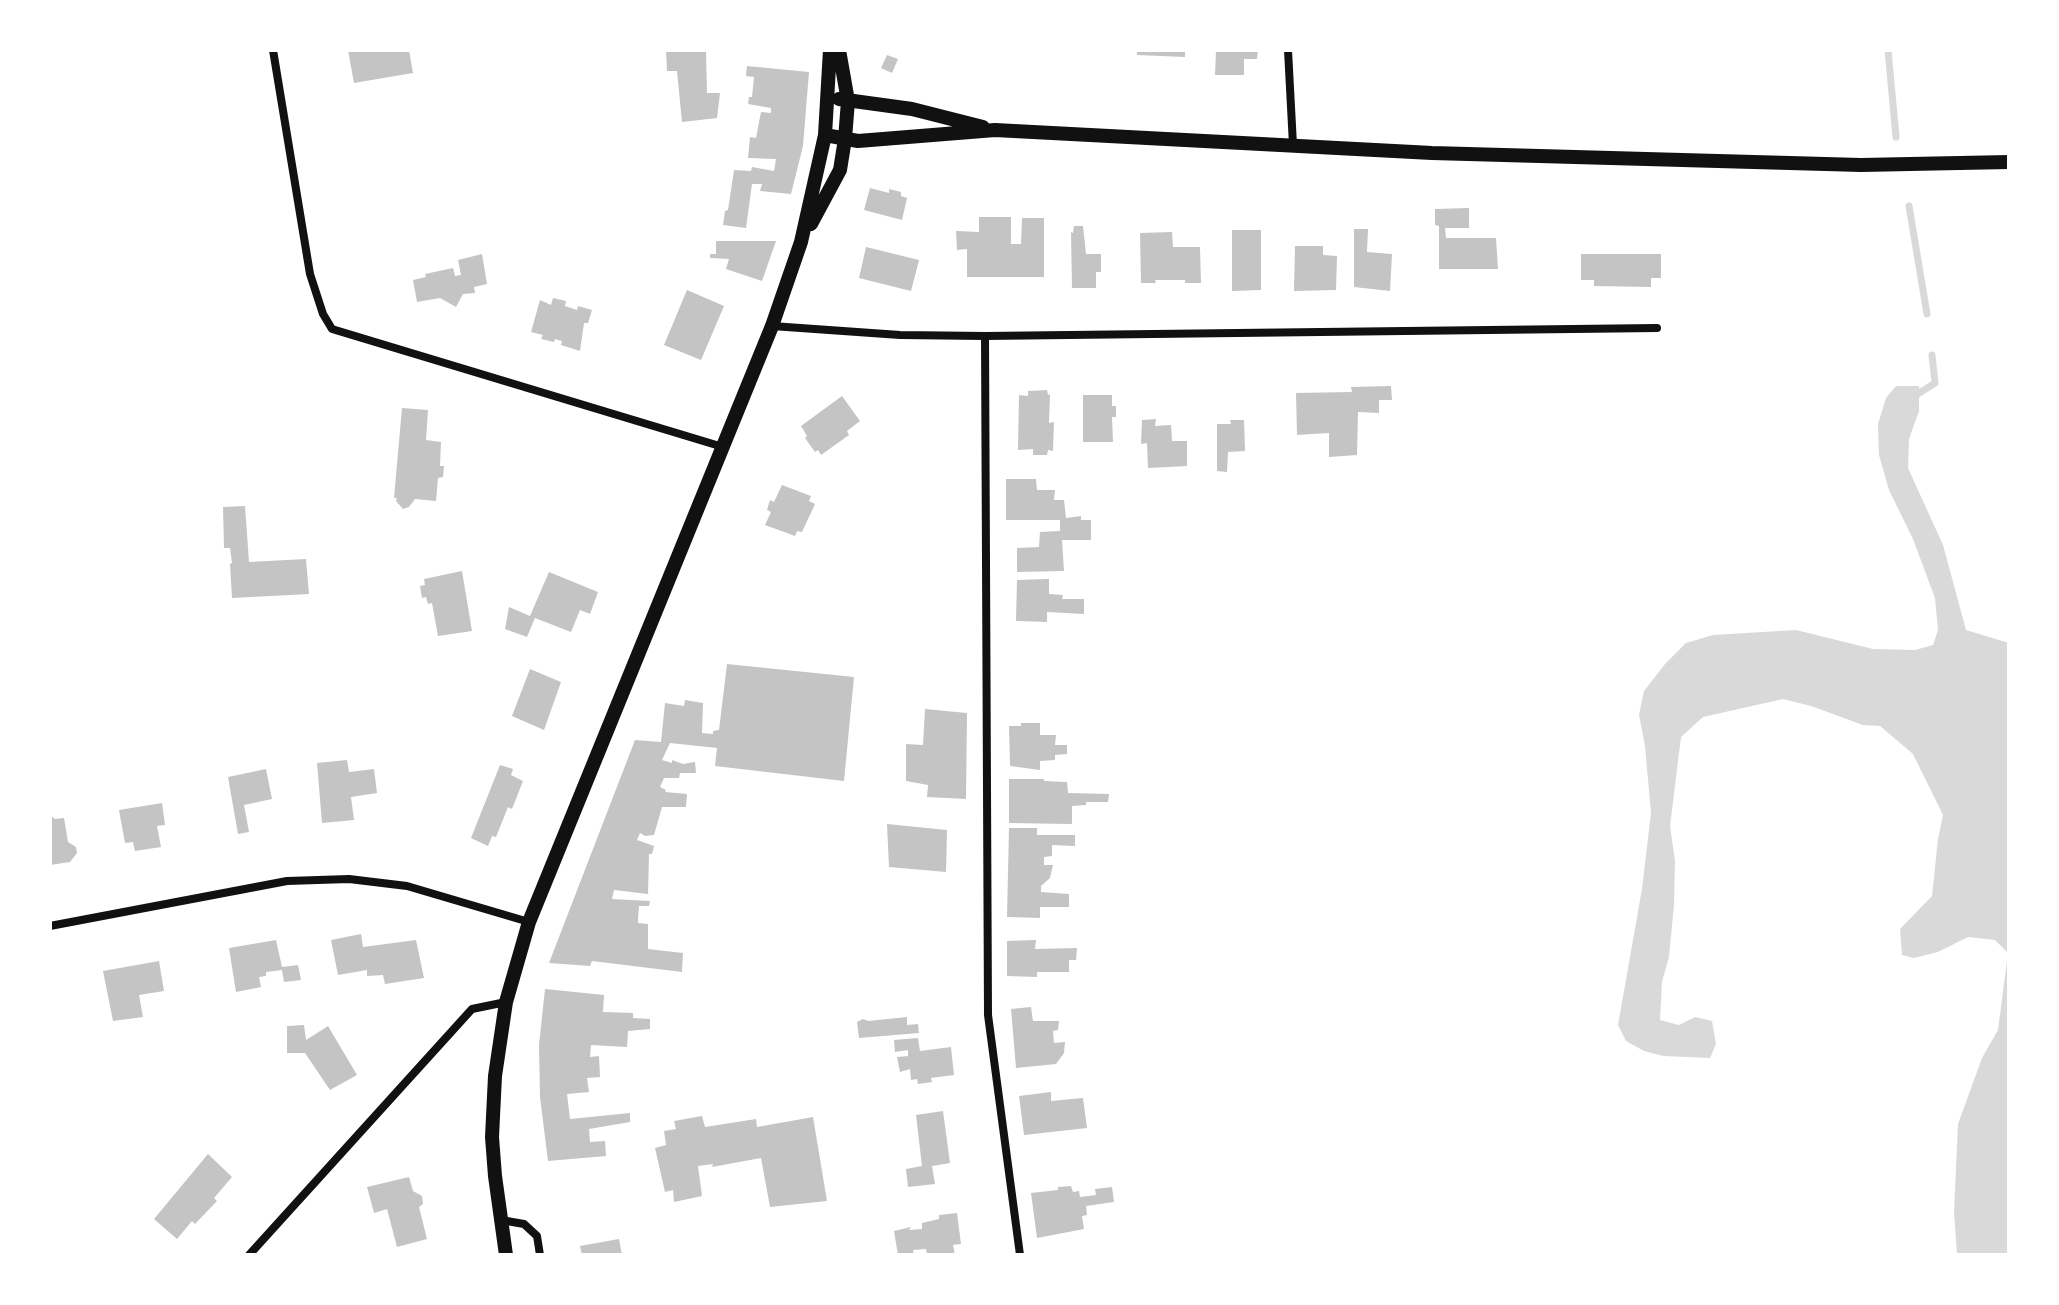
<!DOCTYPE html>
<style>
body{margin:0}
#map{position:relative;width:2059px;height:1305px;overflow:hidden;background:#fff;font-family:"IBM Plex Sans",sans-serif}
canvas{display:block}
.frame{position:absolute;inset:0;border:52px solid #fff;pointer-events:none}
</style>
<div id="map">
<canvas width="2059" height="1305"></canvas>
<div class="frame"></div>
</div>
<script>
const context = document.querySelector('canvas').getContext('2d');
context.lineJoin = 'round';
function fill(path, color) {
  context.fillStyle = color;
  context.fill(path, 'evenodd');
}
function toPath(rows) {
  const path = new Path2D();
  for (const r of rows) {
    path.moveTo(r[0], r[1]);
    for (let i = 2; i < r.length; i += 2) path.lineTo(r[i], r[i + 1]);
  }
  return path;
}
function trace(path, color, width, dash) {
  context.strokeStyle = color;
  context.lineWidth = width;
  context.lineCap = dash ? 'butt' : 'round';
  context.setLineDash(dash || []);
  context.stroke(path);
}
const water = toPath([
 [1896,386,1919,386,1919,411,1909,439,1908,468,1943,545,1966,630,2009,643,2009,1255,1957,1255,1954,1212,1958,1124,1982,1058,1998,1030,2008,953,1995,940,1968,937,1938,952,1914,958,1902,955,1900,929,1932,896,1938,839,1943,815,1913,754,1880,726,1863,725,1811,706,1783,699,1703,717,1681,737,1670,826,1675,861,1674,905,1669,957,1662,982,1660,1020,1679,1025,1695,1017,1712,1021,1716,1044,1710,1058,1663,1056,1644,1051,1626,1041,1618,1025,1642,889,1651,813,1645,746,1639,715,1644,691,1665,664,1686,643,1713,635,1796,630,1873,649,1915,650,1933,645,1938,630,1935,598,1913,539,1889,490,1879,455,1878,424,1886,398]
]);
const stream = toPath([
 [1888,50,1896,137],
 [1909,206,1927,314],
 [1913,397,1935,383,1932,355]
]);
const building = toPath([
 [348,50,409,50,413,73,354,83],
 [666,50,706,50,707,93,720,93,717,118,682,122,677,71,667,71],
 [1137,50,1185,50,1185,57,1137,55],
 [1216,50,1258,50,1257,59,1244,59,1244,75,1215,75],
 [887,55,898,59,892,73,881,68],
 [747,66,809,72,803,146,791,194,760,191,762,184,752,184,746,228,723,225,725,211,728,210,734,170,751,171,752,167,774,171,776,159,748,158,750,137,756,138,761,112,771,113,771,108,748,104,749,97,752,97,754,77,746,76],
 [870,188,889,193,889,189,901,192,901,196,907,198,902,220,864,210],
 [1469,208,1469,228,1445,228,1446,238,1496,238,1498,269,1439,269,1439,226,1435,225,1435,209],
 [979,217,1011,217,1011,244,1021,244,1022,218,1044,218,1044,277,967,277,967,249,957,250,956,231,979,232],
 [1074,226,1083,226,1086,254,1101,254,1101,272,1096,272,1096,288,1072,288,1071,232,1073,233],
 [1354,229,1368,229,1367,252,1392,254,1390,291,1354,287],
 [1232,230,1261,230,1261,290,1232,291],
 [1172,232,1173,247,1200,247,1201,283,1185,283,1185,280,1155,280,1156,283,1141,283,1140,233],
 [716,241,776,241,762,281,726,269,729,259,710,258,710,254,716,254],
 [1295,246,1323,246,1323,255,1337,256,1336,290,1294,291],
 [866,247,919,260,911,291,859,278],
 [482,254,487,284,474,287,475,293,463,294,456,307,440,298,417,302,413,280,426,277,425,274,453,268,455,276,461,275,458,260],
 [1581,254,1661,254,1661,278,1651,278,1651,287,1594,286,1594,280,1581,280],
 [687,290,724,306,701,360,664,345],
 [553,298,566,301,565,306,577,310,578,306,592,310,588,323,584,323,580,351,561,345,562,341,555,339,554,342,541,339,543,335,531,332,540,300,551,305],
 [1391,386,1392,400,1379,400,1379,413,1358,412,1357,455,1329,457,1329,433,1297,435,1296,393,1352,392,1351,387],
 [1047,390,1048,395,1050,394,1049,423,1054,422,1053,451,1048,450,1047,455,1033,455,1033,449,1018,450,1019,395,1028,396,1028,391],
 [1083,395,1112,395,1112,406,1116,406,1116,417,1112,417,1113,442,1083,442],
 [842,396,860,421,847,431,849,435,821,455,818,450,815,452,805,438,807,436,801,426],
 [402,408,428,410,426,440,441,442,440,466,444,466,443,477,438,478,436,501,415,499,409,507,403,509,396,501,397,498,394,498],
 [1156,419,1155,426,1171,425,1172,441,1187,441,1187,466,1148,468,1147,443,1141,444,1142,420],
 [1230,420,1244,420,1245,451,1228,452,1227,472,1217,471,1217,424,1231,424],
 [1006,479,1036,479,1037,490,1055,490,1054,500,1064,500,1066,518,1081,516,1081,520,1091,520,1091,540,1062,540,1064,571,1017,572,1017,548,1039,547,1040,532,1060,531,1060,520,1006,520],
 [782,485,811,496,809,501,815,504,802,532,797,531,795,536,765,525,771,512,767,510,770,500,774,502],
 [245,506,249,562,306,559,309,594,232,598,230,564,232,563,230,548,224,548,223,507],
 [462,571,472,631,438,636,432,603,428,604,426,597,422,598,420,586,425,585,424,579],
 [549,572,598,592,590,614,580,610,571,632,535,618,527,637,505,629,509,607,530,616],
 [1049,579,1049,594,1063,595,1062,599,1084,599,1084,614,1047,612,1047,622,1016,621,1017,580],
 [727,664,854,677,844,781,715,766,717,748,670,743,662,760,672,763,672,760,683,764,695,762,696,773,680,773,679,778,664,778,660,787,666,790,665,792,687,794,686,807,662,807,654,835,645,836,640,833,637,840,654,846,652,854,649,854,648,894,614,890,612,899,650,901,649,906,639,906,638,919,638,923,648,924,648,949,683,953,682,972,592,961,590,966,549,963,635,740,661,742,665,703,684,706,685,700,703,703,702,733,713,734,713,731,719,730],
 [530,669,561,682,544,730,512,716],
 [925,709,967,713,966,799,927,797,928,785,906,781,906,744,923,745],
 [1021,723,1040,723,1040,735,1056,735,1055,745,1067,745,1067,754,1055,755,1055,760,1040,761,1040,770,1010,766,1009,726,1021,726],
 [347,760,349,772,374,769,377,793,351,797,354,820,322,823,317,763],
 [500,765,513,769,511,775,523,781,512,809,508,807,496,837,492,836,488,846,471,838],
 [266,769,272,799,244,805,249,832,238,834,228,777],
 [1009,779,1044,779,1044,781,1067,782,1068,793,1109,794,1108,802,1086,802,1086,805,1072,806,1072,824,1009,823],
 [162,803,165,825,157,826,161,847,135,851,133,842,125,843,119,810],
 [50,815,55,819,64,818,68,842,76,847,77,853,70,862,50,865],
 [887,824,947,830,946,872,889,867],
 [1009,828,1037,828,1037,835,1075,835,1075,846,1052,845,1052,856,1044,857,1044,865,1053,865,1050,878,1041,886,1041,892,1069,894,1069,907,1040,907,1040,918,1007,917],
 [361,934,363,947,416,940,424,978,385,984,383,975,367,976,367,970,338,975,331,940],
 [276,940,282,967,298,965,301,980,284,982,282,970,266,972,266,976,259,977,261,987,236,992,229,948],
 [1036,940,1035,949,1077,948,1076,960,1069,960,1069,972,1037,972,1037,977,1007,976,1007,941],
 [159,961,164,991,139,995,143,1017,113,1021,103,971],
 [545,989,604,995,603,1012,633,1013,633,1018,650,1019,650,1029,628,1031,627,1047,591,1045,590,1057,599,1056,600,1077,587,1078,589,1092,567,1094,570,1119,630,1113,630,1122,589,1129,590,1142,605,1141,606,1156,548,1161,540,1097,539,1045],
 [1031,1007,1033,1021,1059,1021,1058,1030,1053,1031,1054,1043,1065,1042,1064,1053,1056,1064,1016,1068,1011,1009],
 [907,1017,907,1025,918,1024,919,1033,859,1038,857,1022,863,1019,868,1021],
 [304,1025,306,1040,328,1026,357,1075,330,1090,305,1053,287,1053,287,1026],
 [918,1038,920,1051,951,1047,954,1075,931,1078,932,1082,918,1084,917,1079,911,1080,910,1069,900,1072,897,1057,908,1056,908,1050,895,1052,894,1040],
 [1051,1092,1051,1101,1083,1098,1087,1128,1024,1135,1019,1096],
 [943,1111,950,1163,932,1166,935,1184,908,1187,906,1169,922,1166,916,1115],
 [702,1116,705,1127,756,1119,757,1127,813,1117,827,1201,770,1207,761,1158,712,1167,713,1164,698,1166,702,1196,674,1202,673,1190,665,1192,655,1148,666,1145,664,1131,676,1129,674,1121],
 [208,1154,232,1177,214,1198,217,1201,195,1224,192,1221,177,1239,154,1219],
 [409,1177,413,1191,422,1196,423,1204,419,1207,427,1239,397,1247,387,1209,374,1213,367,1187],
 [1071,1186,1073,1192,1079,1191,1080,1197,1096,1195,1095,1189,1112,1187,1114,1202,1086,1206,1087,1215,1082,1216,1084,1229,1037,1238,1031,1193,1058,1190,1058,1187],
 [957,1213,961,1244,953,1245,955,1255,927,1255,926,1249,913,1250,914,1255,898,1255,894,1231,911,1227,909,1230,922,1229,922,1223,939,1219,939,1215],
 [619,1239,622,1255,582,1255,580,1246]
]);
const minor = toPath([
 [273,50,310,274,323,314,332,329,723,447],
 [1288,50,1293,145],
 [772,326,900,335,985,336,1657,328],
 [985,336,988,1015,1020,1255],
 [50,926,287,881,349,879,407,886,529,922],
 [501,1220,524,1224,537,1236,540,1255],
 [249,1255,472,1009,506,1002]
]);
const secondary = toPath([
 [839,99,912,109,983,127],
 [825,135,858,141,995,130,1432,153,1861,165,2009,162],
 [811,224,840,170,845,139,848,101,839,50],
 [506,1255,495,1176,492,1137,495,1076,506,1002,529,922,772,326,801,242,825,135,830,50]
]);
fill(water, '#d9d9d9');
trace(stream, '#d9d9d9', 7);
fill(building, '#c4c4c4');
trace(minor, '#111', 8);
trace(secondary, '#111', 14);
</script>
